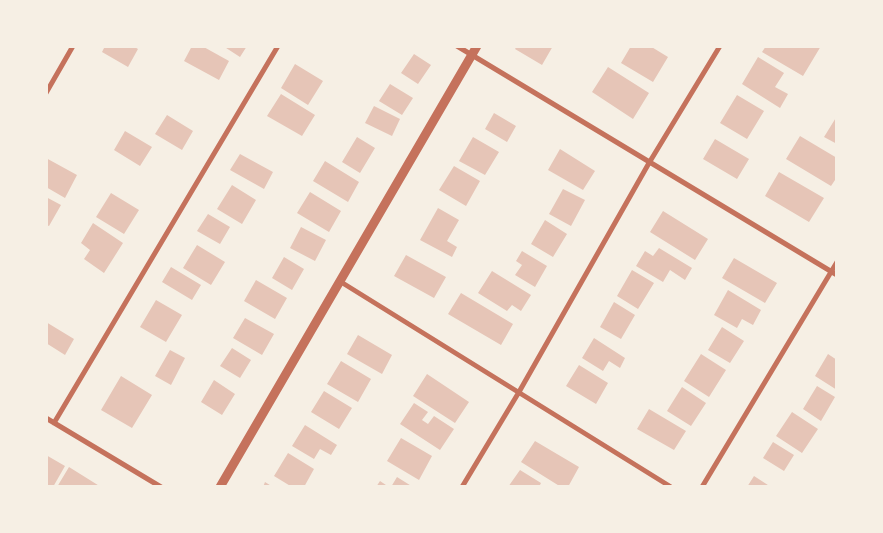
<!DOCTYPE html>
<style>
body{margin:0}
#map{position:relative;width:883px;height:533px;overflow:hidden;background:#f6efe4;font-family:Cabin,sans-serif}
canvas{display:block}
.frame{position:absolute;inset:0;border:48px solid #f6efe4;pointer-events:none}
</style>
<div id="map">
<canvas width="883" height="533"></canvas>
<div class="frame"></div>
</div>
<script>
const context = document.querySelector('canvas').getContext('2d');
context.lineJoin = 'round';
function fill(path, color) {
  context.fillStyle = color;
  context.fill(path, 'evenodd');
}
function toPath(rows) {
  const path = new Path2D();
  for (const r of rows) {
    path.moveTo(r[0], r[1]);
    for (let i = 2; i < r.length; i += 2) path.lineTo(r[i], r[i + 1]);
  }
  return path;
}
function trace(path, color, width, dash) {
  context.strokeStyle = color;
  context.lineWidth = width;
  context.lineCap = dash ? 'butt' : 'round';
  context.setLineDash(dash || []);
  context.stroke(path);
}
const building = toPath([
 [105,46,133,46,138,49,128,67,102,52],
 [192,46,202,46,229,61,219,80,184,61],
 [223,46,247,46,240,57],
 [517,46,553,46,542,65,515,49],
 [631,46,650,46,668,57,653,82,621,63],
 [766,46,821,46,803,76,762,52],
 [414,54,431,65,418,84,401,73],
 [758,57,784,73,775,87,788,94,780,108,742,84],
 [295,64,323,81,308,105,281,88],
 [608,67,649,93,633,119,592,92],
 [390,84,413,98,402,115,379,101],
 [281,94,315,115,302,136,267,116],
 [737,95,764,111,747,139,720,123],
 [374,106,400,119,392,136,365,123],
 [494,113,516,126,507,142,485,129],
 [167,115,193,131,182,150,155,134],
 [837,116,837,144,824,137],
 [125,131,152,147,140,166,114,150],
 [800,136,837,158,837,177,831,186,786,159],
 [357,137,375,148,360,173,342,162],
 [473,137,499,152,485,175,459,161],
 [715,139,749,159,737,179,703,159],
 [560,149,595,171,583,190,548,170],
 [240,154,273,172,264,189,230,170],
 [46,158,77,175,65,198,46,187],
 [325,161,359,182,348,202,313,181],
 [454,166,480,181,466,206,439,190],
 [779,172,824,198,809,222,765,196],
 [232,185,256,200,242,224,217,209],
 [563,189,585,200,571,226,549,214],
 [310,192,341,211,329,232,297,213],
 [111,193,139,210,124,234,96,217],
 [46,197,61,205,49,226,46,225],
 [438,208,459,220,447,241,457,247,452,257,420,240],
 [663,211,708,239,695,260,650,232],
 [208,214,230,227,220,244,197,231],
 [545,220,567,234,553,257,531,244],
 [93,223,123,243,104,273,84,259,90,250,81,243],
 [301,227,326,240,315,261,290,248],
 [197,245,225,262,211,285,183,268],
 [659,248,692,268,685,280,670,270,663,282,636,266,645,251,653,256],
 [522,251,547,266,535,287,515,275,522,265,516,261],
 [406,255,446,277,434,298,394,276],
 [284,257,304,269,292,290,272,278],
 [734,258,777,283,765,303,722,278],
 [171,267,201,285,192,300,162,282],
 [632,270,654,283,638,309,617,296],
 [492,271,531,295,521,311,512,305,507,311,478,293],
 [256,280,287,298,275,319,244,301],
 [728,290,761,310,753,325,742,319,737,328,714,315],
 [461,293,513,324,501,345,448,314],
 [156,300,182,315,166,342,140,327],
 [614,302,635,315,621,339,600,327],
 [245,318,274,334,262,355,233,338],
 [46,322,74,339,65,355,46,343],
 [722,327,744,341,730,363,708,350],
 [358,335,392,355,382,374,347,354],
 [594,338,625,358,620,368,609,361,603,371,582,358],
 [232,348,251,360,240,378,220,366],
 [170,350,185,358,171,385,155,376],
 [701,354,726,370,709,397,684,381],
 [828,354,837,360,837,390,815,376],
 [341,361,371,379,358,402,327,384],
 [579,365,608,383,596,404,566,386],
 [427,374,469,402,455,423,413,396],
 [121,376,152,395,132,428,101,410],
 [214,380,235,394,222,415,201,402],
 [817,386,835,397,821,421,803,409],
 [682,387,706,403,691,426,667,411],
 [324,391,352,408,339,429,311,412],
 [414,403,428,412,422,420,428,424,434,416,454,429,440,450,400,424],
 [649,409,686,431,674,450,637,429],
 [792,412,818,429,802,453,776,436],
 [305,425,337,445,331,455,320,449,314,459,292,446],
 [401,438,432,456,419,480,387,461],
 [535,441,579,467,568,487,561,487,521,462],
 [773,442,794,455,784,471,763,458],
 [288,453,314,469,304,487,292,487,274,476],
 [46,455,65,466,53,487,46,487],
 [69,467,101,487,57,487],
 [520,470,541,483,539,487,508,487],
 [754,476,771,487,747,487],
 [397,477,413,487,391,487],
 [380,481,389,487,376,487],
 [265,482,273,487,263,487]
]);
const minor = toPath([
 [457,46,837,275],
 [46,93,73,46],
 [341,282,671,487],
 [46,418,161,487],
 [54,423,278,46],
 [462,487,519,392,649,163,720,46],
 [702,487,837,262]
]);
const tertiary = toPath([
 [220,487,477,46]
]);
fill(building, '#e6c5b7');
trace(minor, '#c5725c', 5);
trace(tertiary, '#c5725c', 9);
</script>
